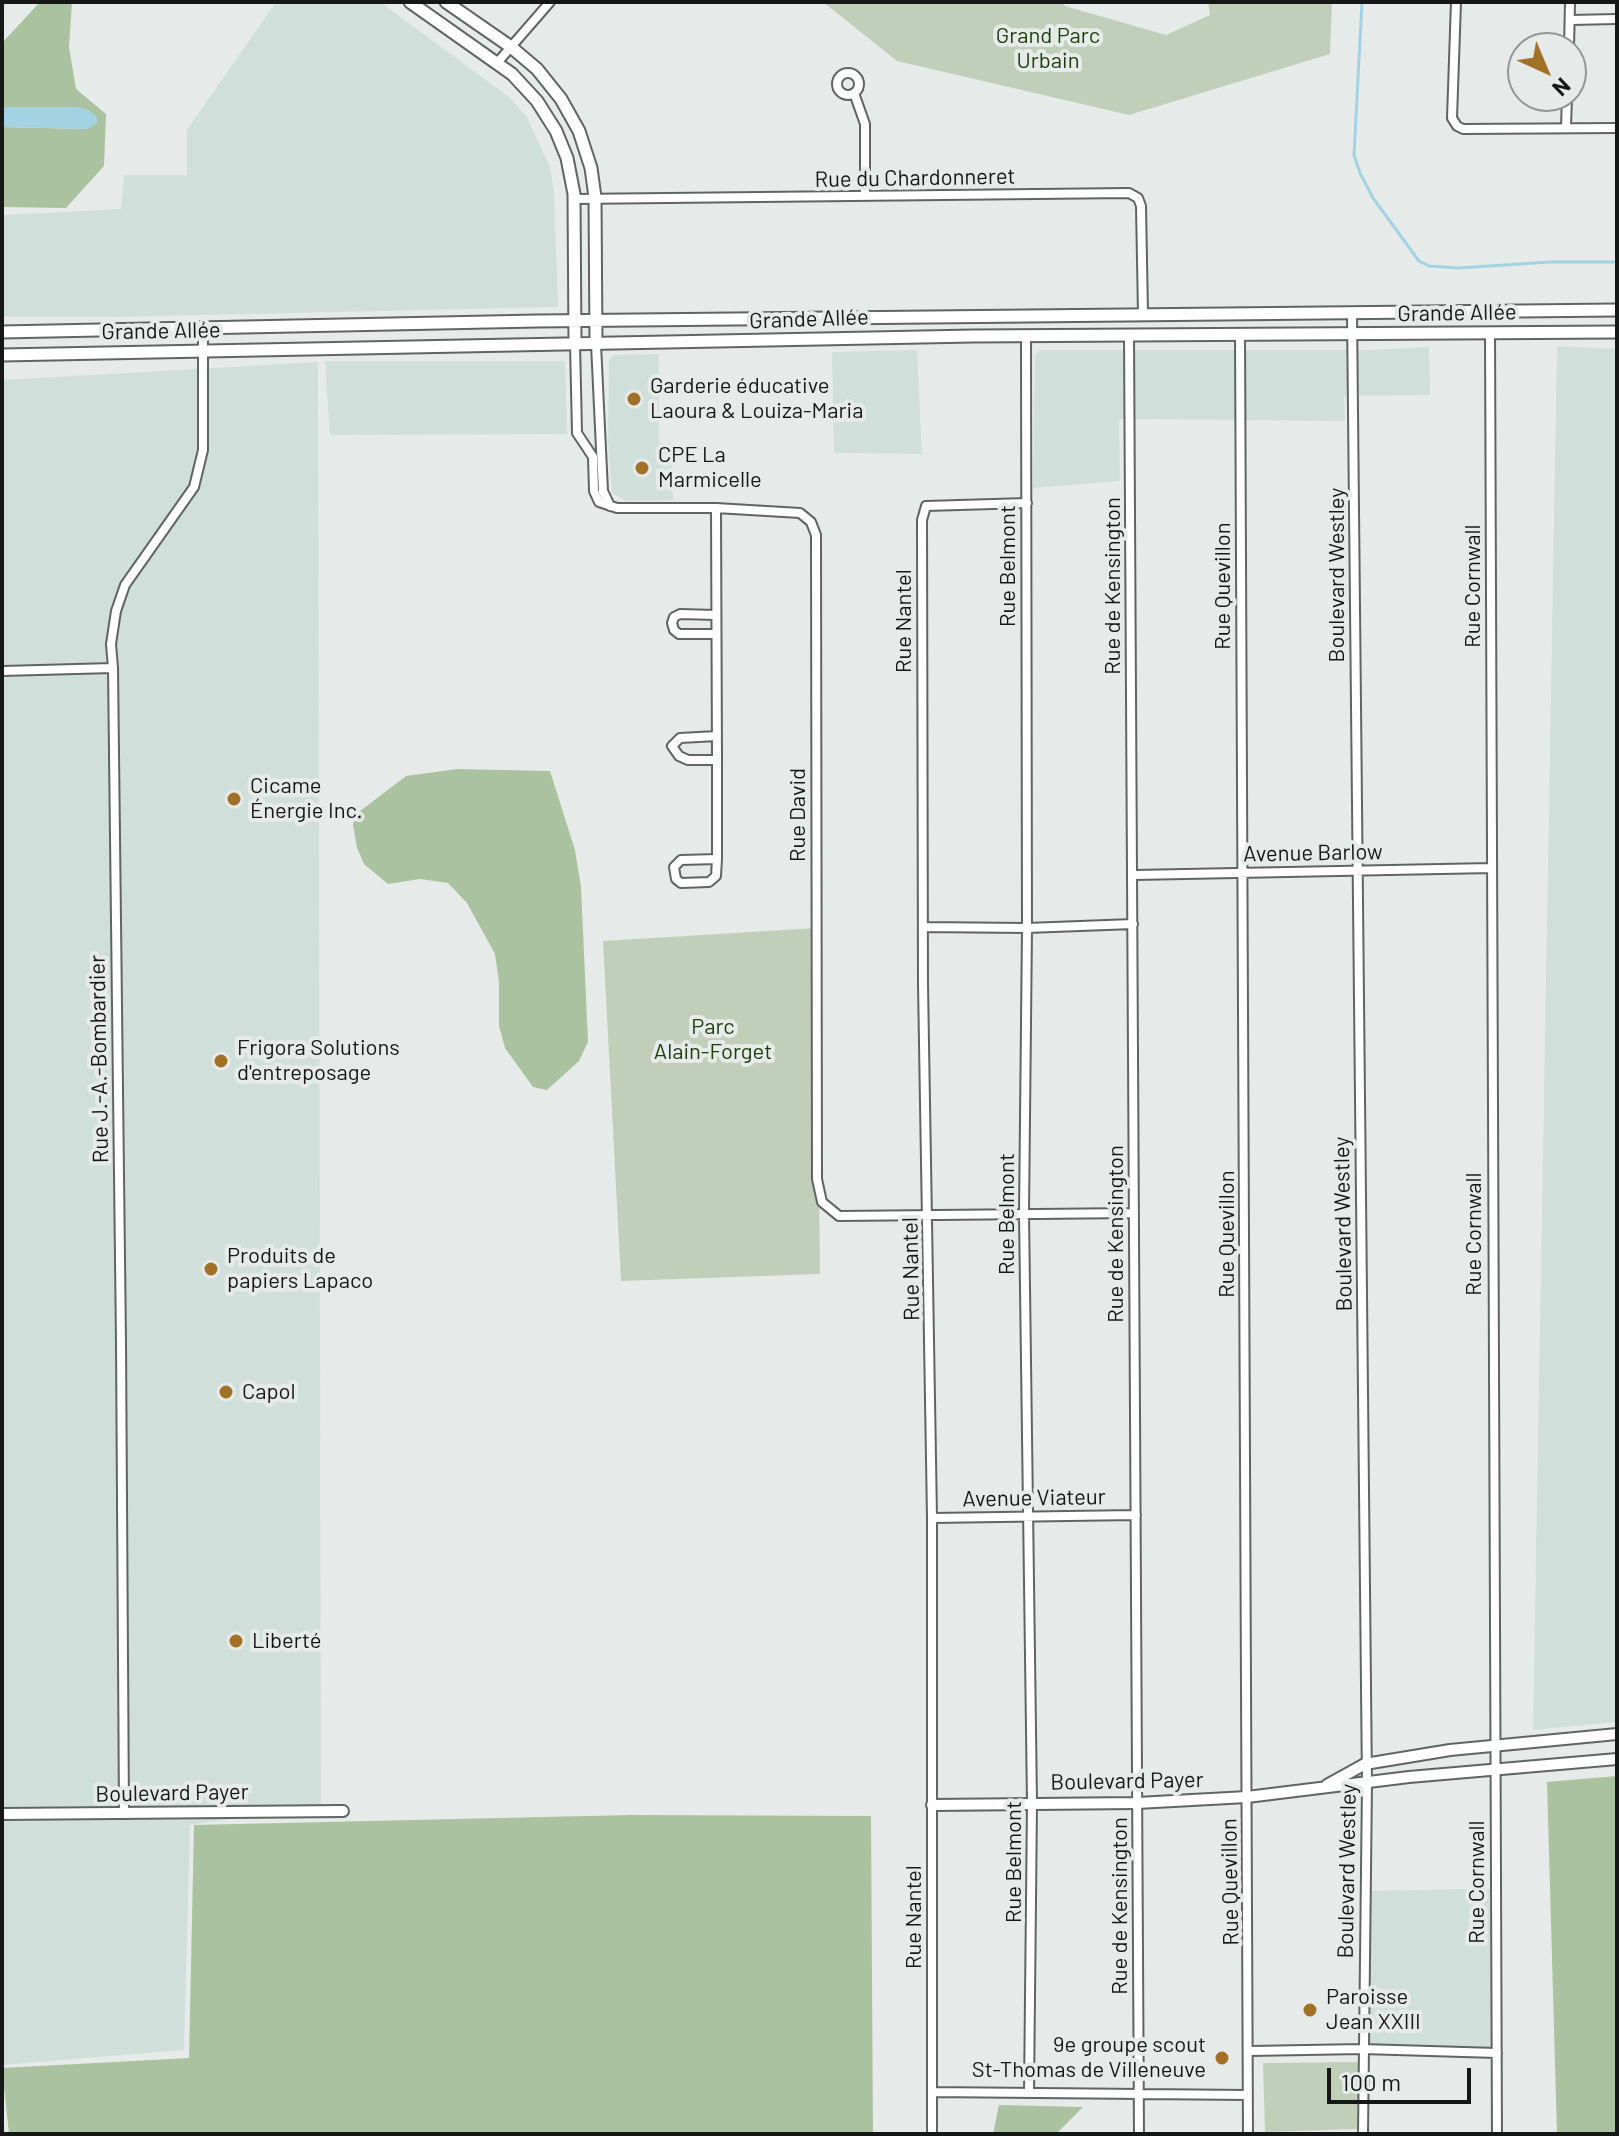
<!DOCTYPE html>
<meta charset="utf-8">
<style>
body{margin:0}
#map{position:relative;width:1619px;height:2136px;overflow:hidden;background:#e6ebe9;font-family:Barlow,sans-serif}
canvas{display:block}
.frame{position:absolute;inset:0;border:4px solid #161717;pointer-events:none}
.north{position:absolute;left:1507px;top:32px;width:80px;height:80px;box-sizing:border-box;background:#e6ebe9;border:2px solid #939695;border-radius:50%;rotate:136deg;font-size:22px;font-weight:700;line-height:32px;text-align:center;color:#161717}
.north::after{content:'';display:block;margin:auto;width:28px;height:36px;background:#a37027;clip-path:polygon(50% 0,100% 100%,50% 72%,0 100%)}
.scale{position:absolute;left:1327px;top:2068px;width:144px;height:36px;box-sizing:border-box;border:4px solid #161717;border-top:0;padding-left:10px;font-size:24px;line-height:28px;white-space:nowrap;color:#161717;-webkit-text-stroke:6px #e6ebe9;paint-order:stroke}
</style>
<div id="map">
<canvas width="1619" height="2136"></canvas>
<div class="frame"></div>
<div class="north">N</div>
<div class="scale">100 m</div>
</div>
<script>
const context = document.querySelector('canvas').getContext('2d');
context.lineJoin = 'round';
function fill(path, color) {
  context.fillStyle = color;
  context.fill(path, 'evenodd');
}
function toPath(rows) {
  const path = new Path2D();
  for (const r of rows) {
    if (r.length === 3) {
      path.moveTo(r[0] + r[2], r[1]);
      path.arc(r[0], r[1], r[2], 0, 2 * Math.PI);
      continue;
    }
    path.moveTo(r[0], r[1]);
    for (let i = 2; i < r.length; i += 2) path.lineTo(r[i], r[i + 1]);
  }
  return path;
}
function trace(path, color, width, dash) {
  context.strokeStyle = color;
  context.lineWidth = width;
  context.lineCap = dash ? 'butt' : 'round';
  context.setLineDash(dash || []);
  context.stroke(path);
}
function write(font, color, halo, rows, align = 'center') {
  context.font = font + ' Barlow,sans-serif';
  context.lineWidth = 8;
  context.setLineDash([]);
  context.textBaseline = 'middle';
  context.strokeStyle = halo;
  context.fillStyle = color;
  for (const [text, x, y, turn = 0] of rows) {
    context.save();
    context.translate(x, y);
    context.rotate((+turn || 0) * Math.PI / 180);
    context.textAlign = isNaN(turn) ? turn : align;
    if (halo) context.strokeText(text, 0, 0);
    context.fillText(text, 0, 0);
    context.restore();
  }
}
const built = toPath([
 [276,2,380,2,509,97,526,116,550,167,554,191,558,307,116,317,2,317,2,215,121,209,124,175,187,175,187,130],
 [1557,346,1617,349,1617,1722,1533,1730],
 [1429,347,1430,395,1344,396,1345,421,1119,419,1120,481,1033,488,1035,355,1040,350,1372,350],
 [917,350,922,454,834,453,832,352],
 [659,354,659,443,672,443,673,500,626,501,612,493,608,438,609,360,613,355],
 [325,361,565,361,567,434,330,435],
 [318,362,321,1805,190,1825,184,2050,2,2065,2,380],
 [1469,1889,1495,1889,1497,2053,1362,2049,1365,1891]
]);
const green = toPath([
 [823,2,1062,2,1065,6,1166,35,1210,15,1208,2,1332,2,1330,54,1129,115,897,61],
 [816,928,820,1274,621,1281,603,941],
 [1358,2062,1358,2129,1265,2132,1263,2063]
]);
const forest = toPath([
 [40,2,72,2,69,47,76,89,106,114,104,166,66,208,2,207,2,127,88,129,79,108,2,107,2,43],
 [457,769,550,771,575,850,581,887,588,1042,579,1061,547,1090,533,1087,505,1048,499,1026,499,982,495,954,467,903,448,883,420,879,388,884,364,864,357,848,353,825,355,815,406,776],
 [1617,1776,1617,2134,1557,2134,1547,1782],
 [632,1815,871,1816,873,2134,9,2134,2,2068,189,2058,194,1825],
 [999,2105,1083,2107,1056,2134,993,2134]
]);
const water = toPath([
 [2,107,79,107,90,111,97,117,97,123,88,129,2,127]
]);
const stream = toPath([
 [1362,2,1354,155,1360,173,1373,198,1419,261,1429,266,1458,268,1550,262,1617,262]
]);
const minor = toPath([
 [1456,2,1452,118,1457,126,1463,129,1617,128],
 [1570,20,1617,19],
 [1569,48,1570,2],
 [497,63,550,2],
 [848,84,11],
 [854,93,865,124,865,196],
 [1566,127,1567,96],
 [574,199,1129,193,1138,198,1141,206,1143,314],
 [1352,313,1367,1783,1363,2134],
 [1490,333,1497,2134],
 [1129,334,1139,2134],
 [1240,334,1248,2134],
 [1026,336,1027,928,1024,1214,1032,1803,1029,2093],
 [575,343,577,433,593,457,594,491,599,502,617,508,716,508,800,513,811,522,816,535,817,1179,822,1202,839,1216,1134,1213],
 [596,344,603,491,610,506],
 [716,508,717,760,717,859,716,876,709,882,681,883,676,879,674,867,681,860,717,859],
 [716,615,680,614,674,617,672,623,674,630,679,634,716,634],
 [2,671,113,668],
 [717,736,680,738,672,746,679,756,688,760,717,760],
 [1134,875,1492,868],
 [923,927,1027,928,1133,924],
 [932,1518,1136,1515],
 [124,1814,121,1342,113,668,111,644,116,611,125,585,194,487,203,450,203,330],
 [1250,2051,1362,2049,1497,2053],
 [932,2092,1248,2095],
 [932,2134,932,1518,923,984,922,520,926,506,1027,503]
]);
const tertiary = toPath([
 [1327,1785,1365,1764,1450,1750,1617,1734],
 [932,1805,1137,1803,1247,1797,1409,1777,1617,1759],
 [2,1814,343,1811]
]);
const secondary = toPath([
 [410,2,512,74,537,101,556,131,567,158,574,194,575,343],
 [446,2,511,47,537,69,561,99,579,131,591,168,595,197,596,344],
 [2,332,537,321,1617,310],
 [2,355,973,336,1617,332]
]);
const markers = [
 [634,399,8,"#a37027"],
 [642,468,8,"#a37027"],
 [234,799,8,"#a37027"],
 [221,1061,8,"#a37027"],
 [211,1269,8,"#a37027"],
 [226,1392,8,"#a37027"],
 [236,1641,8,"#a37027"],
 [1310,2010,8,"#a37027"],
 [1222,2058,8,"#a37027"]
];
const parkNames = [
 ["Grand Parc",1048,36],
 ["Urbain",1048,61],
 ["Parc",713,1027],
 ["Alain-Forget",713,1052]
];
const streetNames = [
 ["Rue du Chardonneret",915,178,-1],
 ["Grande Allée",1457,313,-1],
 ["Grande Allée",809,319,-2],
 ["Grande Allée",161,331,-1],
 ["Rue Belmont",1008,566,-90],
 ["Boulevard Westley",1337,575,-90],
 ["Rue de Kensington",1113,586,-90],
 ["Rue Quevillon",1223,586,-90],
 ["Rue Cornwall",1473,586,-90],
 ["Rue Nantel",904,621,-90],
 ["Rue David",798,815,-90],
 ["Avenue Barlow",1313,853,-1],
 ["Rue J.-A.-Bombardier",99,1059,-91],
 ["Rue Belmont",1007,1214,-90],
 ["Boulevard Westley",1343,1224,-91],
 ["Rue de Kensington",1116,1234,-90],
 ["Rue Quevillon",1227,1234,-90],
 ["Rue Cornwall",1474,1234,-90],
 ["Rue Nantel",911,1269,-91],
 ["Avenue Viateur",1034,1498,-1],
 ["Boulevard Payer",1127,1781,-1],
 ["Boulevard Payer",172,1793,-1],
 ["Rue Belmont",1014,1862,-90],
 ["Boulevard Westley",1347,1871,-89],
 ["Rue Quevillon",1230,1882,-91],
 ["Rue Cornwall",1477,1882,-90],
 ["Rue de Kensington",1120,1906,-90],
 ["Rue Nantel",914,1917,-90]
];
const poiNames = [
 ["Garderie éducative",650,386],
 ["Laoura & Louiza-Maria",650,411],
 ["CPE La",658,455],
 ["Marmicelle",658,480],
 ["Cicame",250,786],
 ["Énergie Inc.",250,811],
 ["Frigora Solutions",237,1048],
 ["d'entreposage",237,1073],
 ["Produits de",227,1256],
 ["papiers Lapaco",227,1281],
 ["Capol",242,1392],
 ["Liberté",252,1641],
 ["Paroisse",1326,1997],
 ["Jean XXIII",1326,2022],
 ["9e groupe scout",1206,2045,"right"],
 ["St-Thomas de Villeneuve",1206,2070,"right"]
];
fill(built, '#d1dfdb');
fill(green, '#c1cfba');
fill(forest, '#aac29f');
fill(water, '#a3d2e3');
trace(stream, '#a3d2e3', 3);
trace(minor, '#606564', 12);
trace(tertiary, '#606564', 14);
trace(secondary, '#606564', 15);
trace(minor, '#fff', 8);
trace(tertiary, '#fff', 10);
trace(secondary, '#fff', 11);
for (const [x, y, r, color] of markers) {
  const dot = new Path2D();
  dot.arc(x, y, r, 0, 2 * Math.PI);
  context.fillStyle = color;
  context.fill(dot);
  trace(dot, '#e6ebe9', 3);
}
write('22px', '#1d3c09', '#e6ebe9', parkNames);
write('22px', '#161717', '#e6ebe9', streetNames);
write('22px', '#161717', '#e6ebe9', poiNames, 'left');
</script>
